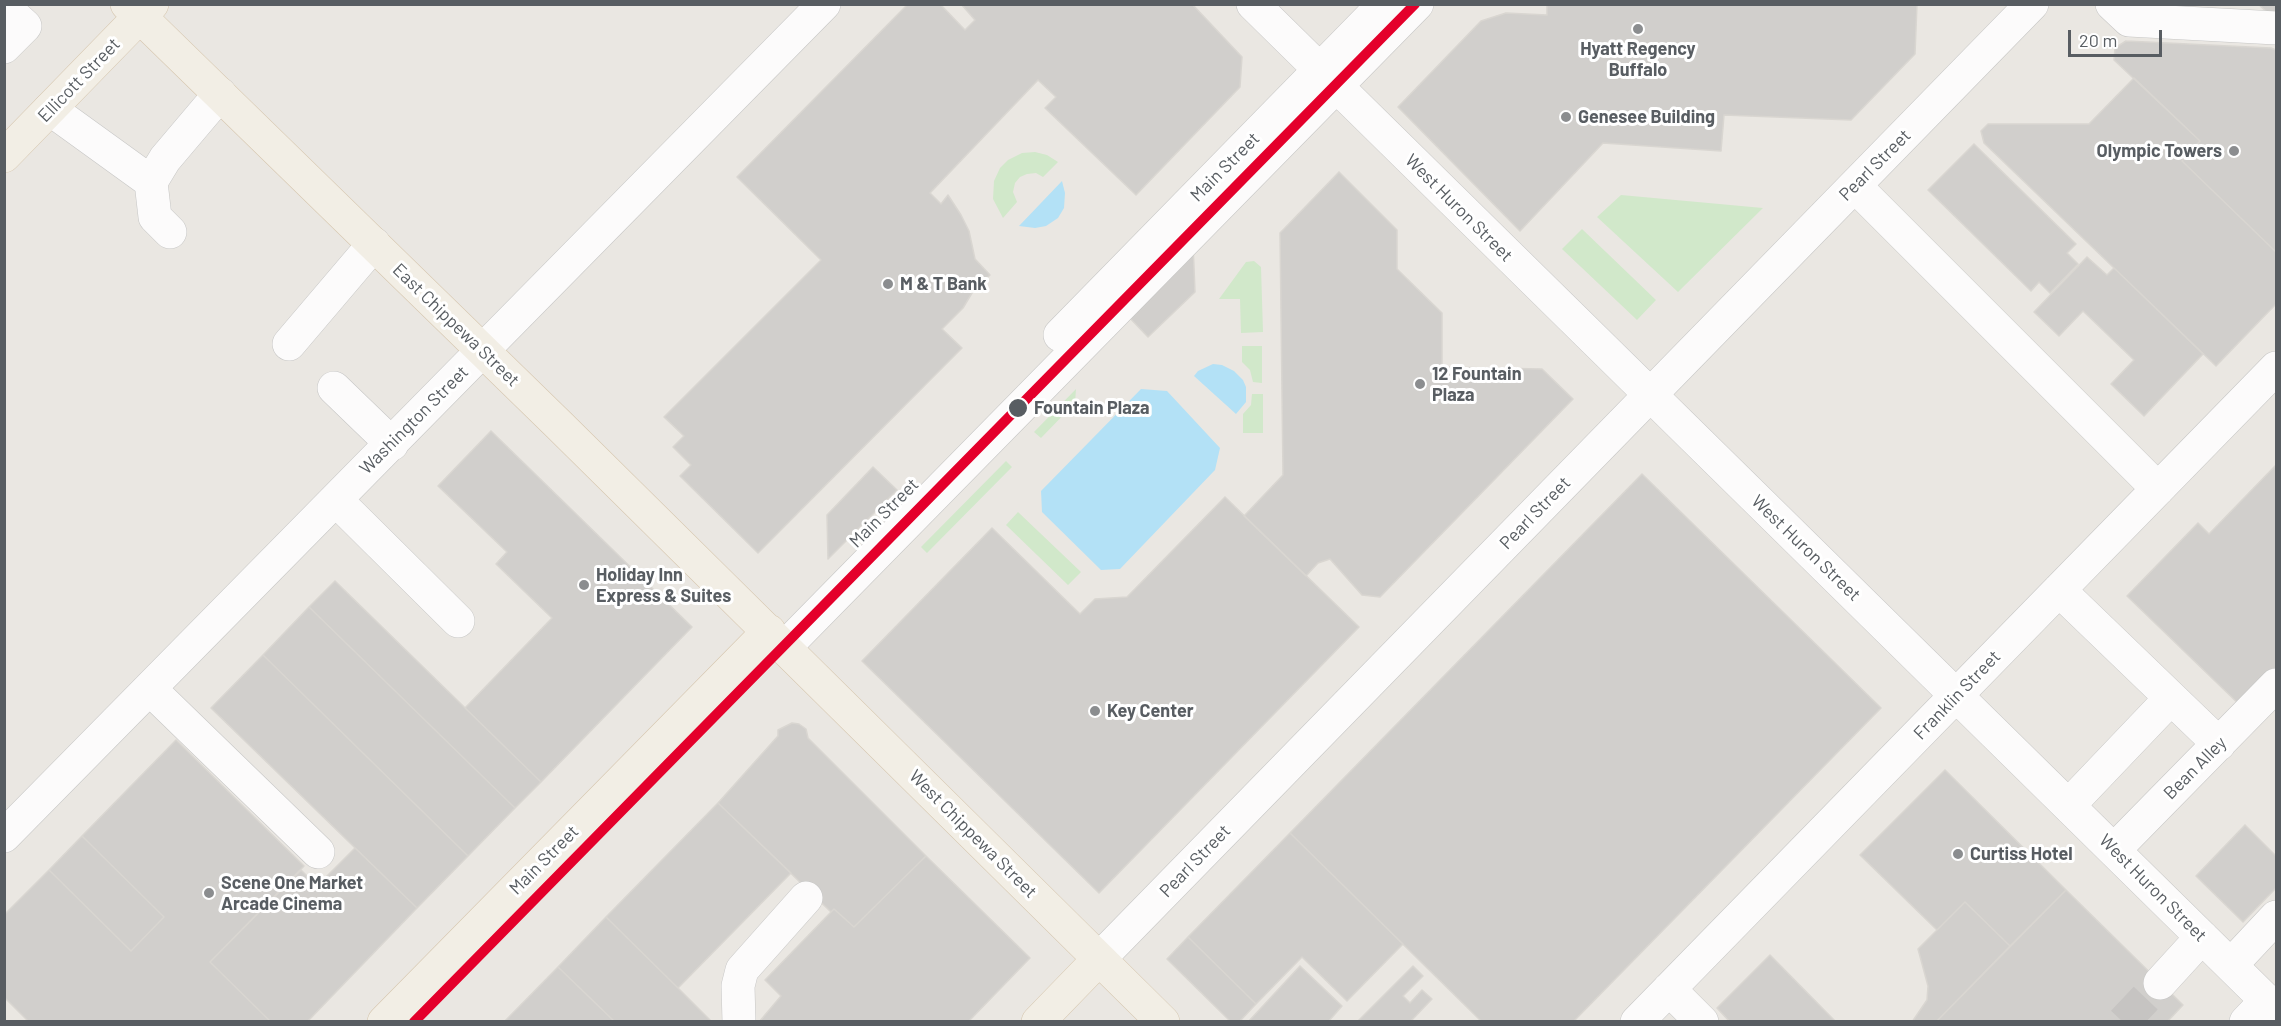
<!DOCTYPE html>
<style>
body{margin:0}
#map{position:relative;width:2281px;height:1026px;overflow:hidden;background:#eae7e2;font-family:Barlow,sans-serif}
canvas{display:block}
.frame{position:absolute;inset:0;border:6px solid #585d62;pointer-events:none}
.scale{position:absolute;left:2068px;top:30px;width:94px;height:27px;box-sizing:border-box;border:3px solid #585d62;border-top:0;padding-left:8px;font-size:18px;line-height:21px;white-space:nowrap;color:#585d62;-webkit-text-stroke:4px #fff;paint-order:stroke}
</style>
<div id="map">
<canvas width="2281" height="1026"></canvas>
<div class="frame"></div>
<div class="scale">20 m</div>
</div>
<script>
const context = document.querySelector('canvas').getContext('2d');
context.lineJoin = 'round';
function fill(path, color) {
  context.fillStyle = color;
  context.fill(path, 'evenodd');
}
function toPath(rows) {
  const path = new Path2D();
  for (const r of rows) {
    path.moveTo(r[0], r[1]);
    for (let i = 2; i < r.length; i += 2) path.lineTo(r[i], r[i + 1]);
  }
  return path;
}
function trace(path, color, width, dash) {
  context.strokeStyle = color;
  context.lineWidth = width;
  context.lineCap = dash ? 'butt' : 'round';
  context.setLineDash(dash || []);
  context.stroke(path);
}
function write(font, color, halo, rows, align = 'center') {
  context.font = font + ' Barlow,sans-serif';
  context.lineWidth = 6;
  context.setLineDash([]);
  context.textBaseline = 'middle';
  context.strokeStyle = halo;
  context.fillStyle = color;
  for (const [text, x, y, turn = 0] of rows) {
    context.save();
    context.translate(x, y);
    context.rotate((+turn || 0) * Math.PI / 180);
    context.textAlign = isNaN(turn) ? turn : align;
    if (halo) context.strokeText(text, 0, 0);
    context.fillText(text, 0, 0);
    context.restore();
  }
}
const green = toPath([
 [1035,152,1047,155,1058,162,1043,177,1036,173,1027,174,1020,177,1015,183,1013,192,1017,202,1003,218,993,199,994,181,1000,168,1008,160,1022,153],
 [1621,195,1763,208,1678,292,1597,217],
 [1582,229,1656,300,1637,320,1562,249],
 [1254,261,1261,267,1263,332,1241,333,1240,299,1219,299,1246,262],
 [1242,346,1262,346,1262,383,1253,382,1250,370,1242,362],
 [1076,389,1075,403,1041,438,1034,432],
 [1252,394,1263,394,1263,433,1243,433,1243,414,1251,405],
 [1006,461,1012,467,927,553,921,547],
 [1018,512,1081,572,1068,585,1006,525]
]);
const water = toPath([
 [1062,181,1065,193,1064,208,1058,218,1046,226,1035,228,1019,226],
 [1213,364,1222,365,1234,371,1243,380,1246,387,1246,402,1236,414,1194,376,1198,371],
 [1141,389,1167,391,1220,448,1215,470,1120,569,1101,570,1042,512,1041,491]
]);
const building = toPath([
 [908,4,940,4,965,30,975,20,961,4,1192,4,1242,57,1240,87,1136,195,1045,108,1056,97,1038,80,930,193,941,204,948,195,961,215,969,231,975,259,990,275,972,293,963,308,942,329,962,348,758,553,680,476,691,465,673,447,684,436,664,417,821,260,737,177,908,4],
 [1547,4,1917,4,1915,54,1851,120,1724,115,1721,151,1603,143,1520,231,1398,107,1481,21,1506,13,1547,15,1547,4],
 [2258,4,2276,4,2276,17,2268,13,2258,4],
 [2126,41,2271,48,2276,50,2276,252,2182,161,2200,141,2114,60,2115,48,2126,41],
 [2134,78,2200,141,2182,161,2276,252,2276,304,2216,366,1984,143,1981,131,1988,124,2089,124,2134,78],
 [1974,144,2076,244,2067,253,2078,264,2050,293,2039,282,2031,291,1928,190,1974,144],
 [1339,172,1397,230,1397,269,1442,313,1442,367,1542,369,1573,399,1380,597,1362,595,1330,559,1318,563,1306,576,1244,516,1283,475,1280,233,1339,172],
 [1193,243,1195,292,1148,337,1125,313,1193,243],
 [2087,257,2107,275,2114,268,2203,354,2144,416,2111,384,2134,360,2083,311,2059,336,2034,312,2087,257],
 [491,431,692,627,541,782,465,708,552,618,496,564,507,552,438,486,491,431],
 [2276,465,2276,675,2244,709,2127,596,2198,523,2209,534,2276,465],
 [873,467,897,490,828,559,827,515,873,467],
 [1642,474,1881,708,1573,1022,1482,1022,1290,833,1642,474],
 [1225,497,1359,627,1099,893,862,661,992,528,1080,614,1095,599,1127,597,1225,497],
 [335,581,541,782,515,808,309,607,335,581],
 [309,607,515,808,468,856,263,655,309,607],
 [263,655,468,856,417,908,211,708,263,655],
 [792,723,799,724,806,729,808,738,926,856,854,927,834,909,831,912,718,803,778,736,778,730,792,723],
 [176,740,304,866,210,962,271,1022,29,1022,4,997,4,915,49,870,131,951,164,917,82,836,176,740],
 [1945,770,2066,890,2010,946,1965,902,1937,930,1860,855,1945,770],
 [718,803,791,873,678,988,606,917,718,803],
 [2245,825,2276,856,2276,888,2243,922,2196,876,2245,825],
 [1290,833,1403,944,1347,1001,1302,957,1256,1004,1188,937,1290,833],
 [82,836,164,917,131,951,49,870,82,836],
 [355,848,417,908,307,1022,271,1022,210,962,301,870,317,886,355,848],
 [926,856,1030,958,968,1022,759,1022,781,996,765,980,831,912,834,909,854,927,926,856],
 [2066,890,2183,1005,2167,1022,1936,1022,2066,890],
 [1965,902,2010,946,1936,1022,1912,1022,1927,1000,1928,986,1918,949,1965,902],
 [606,917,678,988,712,1022,615,1022,558,967,606,917],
 [1188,937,1256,1004,1239,1022,1231,1022,1167,959,1188,937],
 [1770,955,1836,1022,1730,1022,1717,1008,1770,955],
 [1300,966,1342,1006,1328,1022,1248,1022,1300,966],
 [1413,966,1423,976,1403,996,1410,1003,1422,990,1432,999,1410,1022,1357,1022,1413,966],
 [558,967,615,1022,504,1022,558,967]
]);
const minorTunnel = toPath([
 [2123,1022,2160,983]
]);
const minor = toPath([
 [1253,4,2276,1010],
 [2112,4,2129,20,2276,28],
 [4,7,25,26,4,47],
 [50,109,151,182,155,217,170,232],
 [151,182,165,159,220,94],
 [1855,186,2158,489],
 [1060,335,1384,4],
 [289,344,374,244],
 [334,388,392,444],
 [336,500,458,621],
 [2059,590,2219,744],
 [785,647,1417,4],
 [150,689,318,852],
 [2069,805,2171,698],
 [4,836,824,4],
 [2114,850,2276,685],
 [1099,959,2032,4],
 [2231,965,2276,917],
 [2160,983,2202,937],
 [1669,989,1702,1022],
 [739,1022,738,986,742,970,806,898],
 [1637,1022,2276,368],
 [2246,1022,2267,1000]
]);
const major = toPath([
 [127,4,559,425,1163,1022],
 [4,156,152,4],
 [384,1022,769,631],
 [1038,1022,1099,959]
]);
const rail1 = toPath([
 [414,1022,1415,4]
]);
const markers = [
 [1638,29,6,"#8b8d8f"],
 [1566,117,6,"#8b8d8f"],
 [2234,151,6,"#8b8d8f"],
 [888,284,6,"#8b8d8f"],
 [1420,384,6,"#8b8d8f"],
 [1018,408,10,"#585d62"],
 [584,585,6,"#8b8d8f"],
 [1095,711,6,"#8b8d8f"],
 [1958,854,6,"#8b8d8f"],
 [209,893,6,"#8b8d8f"]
];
const poiNames = [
 ["Hyatt Regency",1638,49,"center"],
 ["Buffalo",1638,70,"center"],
 ["Genesee Building",1578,117],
 ["Olympic Towers",2222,151,"right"],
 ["M & T Bank",900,284],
 ["12 Fountain",1432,374],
 ["Plaza",1432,395],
 ["Holiday Inn",596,575],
 ["Express & Suites",596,596],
 ["Key Center",1107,711],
 ["Curtiss Hotel",1970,854],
 ["Scene One Market",221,883],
 ["Arcade Cinema",221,904]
];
const streetNames = [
 ["Ellicott Street",79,80,-46],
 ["Pearl Street",1875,165,-45],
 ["Main Street",1225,167,-45],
 ["West Huron Street",1459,208,45],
 ["East Chippewa Street",456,325,44],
 ["Washington Street",414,420,-45],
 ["Main Street",884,513,-45],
 ["Pearl Street",1535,513,-46],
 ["West Huron Street",1806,548,44],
 ["Franklin Street",1957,695,-46],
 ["Bean Alley",2195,768,-45],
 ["West Chippewa Street",973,834,45],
 ["Main Street",544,860,-45],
 ["Pearl Street",1195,861,-46],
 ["West Huron Street",2153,888,45]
];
const stopNames = [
 ["Fountain Plaza",1034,408]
];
fill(green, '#d1e8ca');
fill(water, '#b3e1f6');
fill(building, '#d1cfcc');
trace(building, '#d9d6d1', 1.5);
trace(minorTunnel, '#c6c4c2', 33, [33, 16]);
trace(minor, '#c6c6c5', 34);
trace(major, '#d5c5ad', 34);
trace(minor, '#fcfbfb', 33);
trace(major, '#f2eee5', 33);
trace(rail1, '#e4002b', 10);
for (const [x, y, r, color] of markers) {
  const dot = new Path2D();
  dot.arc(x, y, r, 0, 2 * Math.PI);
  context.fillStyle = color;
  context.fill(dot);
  trace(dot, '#fff', 2);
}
write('bold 18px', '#585d62', '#fff', poiNames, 'left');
write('18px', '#585d62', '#fff', streetNames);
write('bold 18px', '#585d62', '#fff', stopNames, 'left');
</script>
